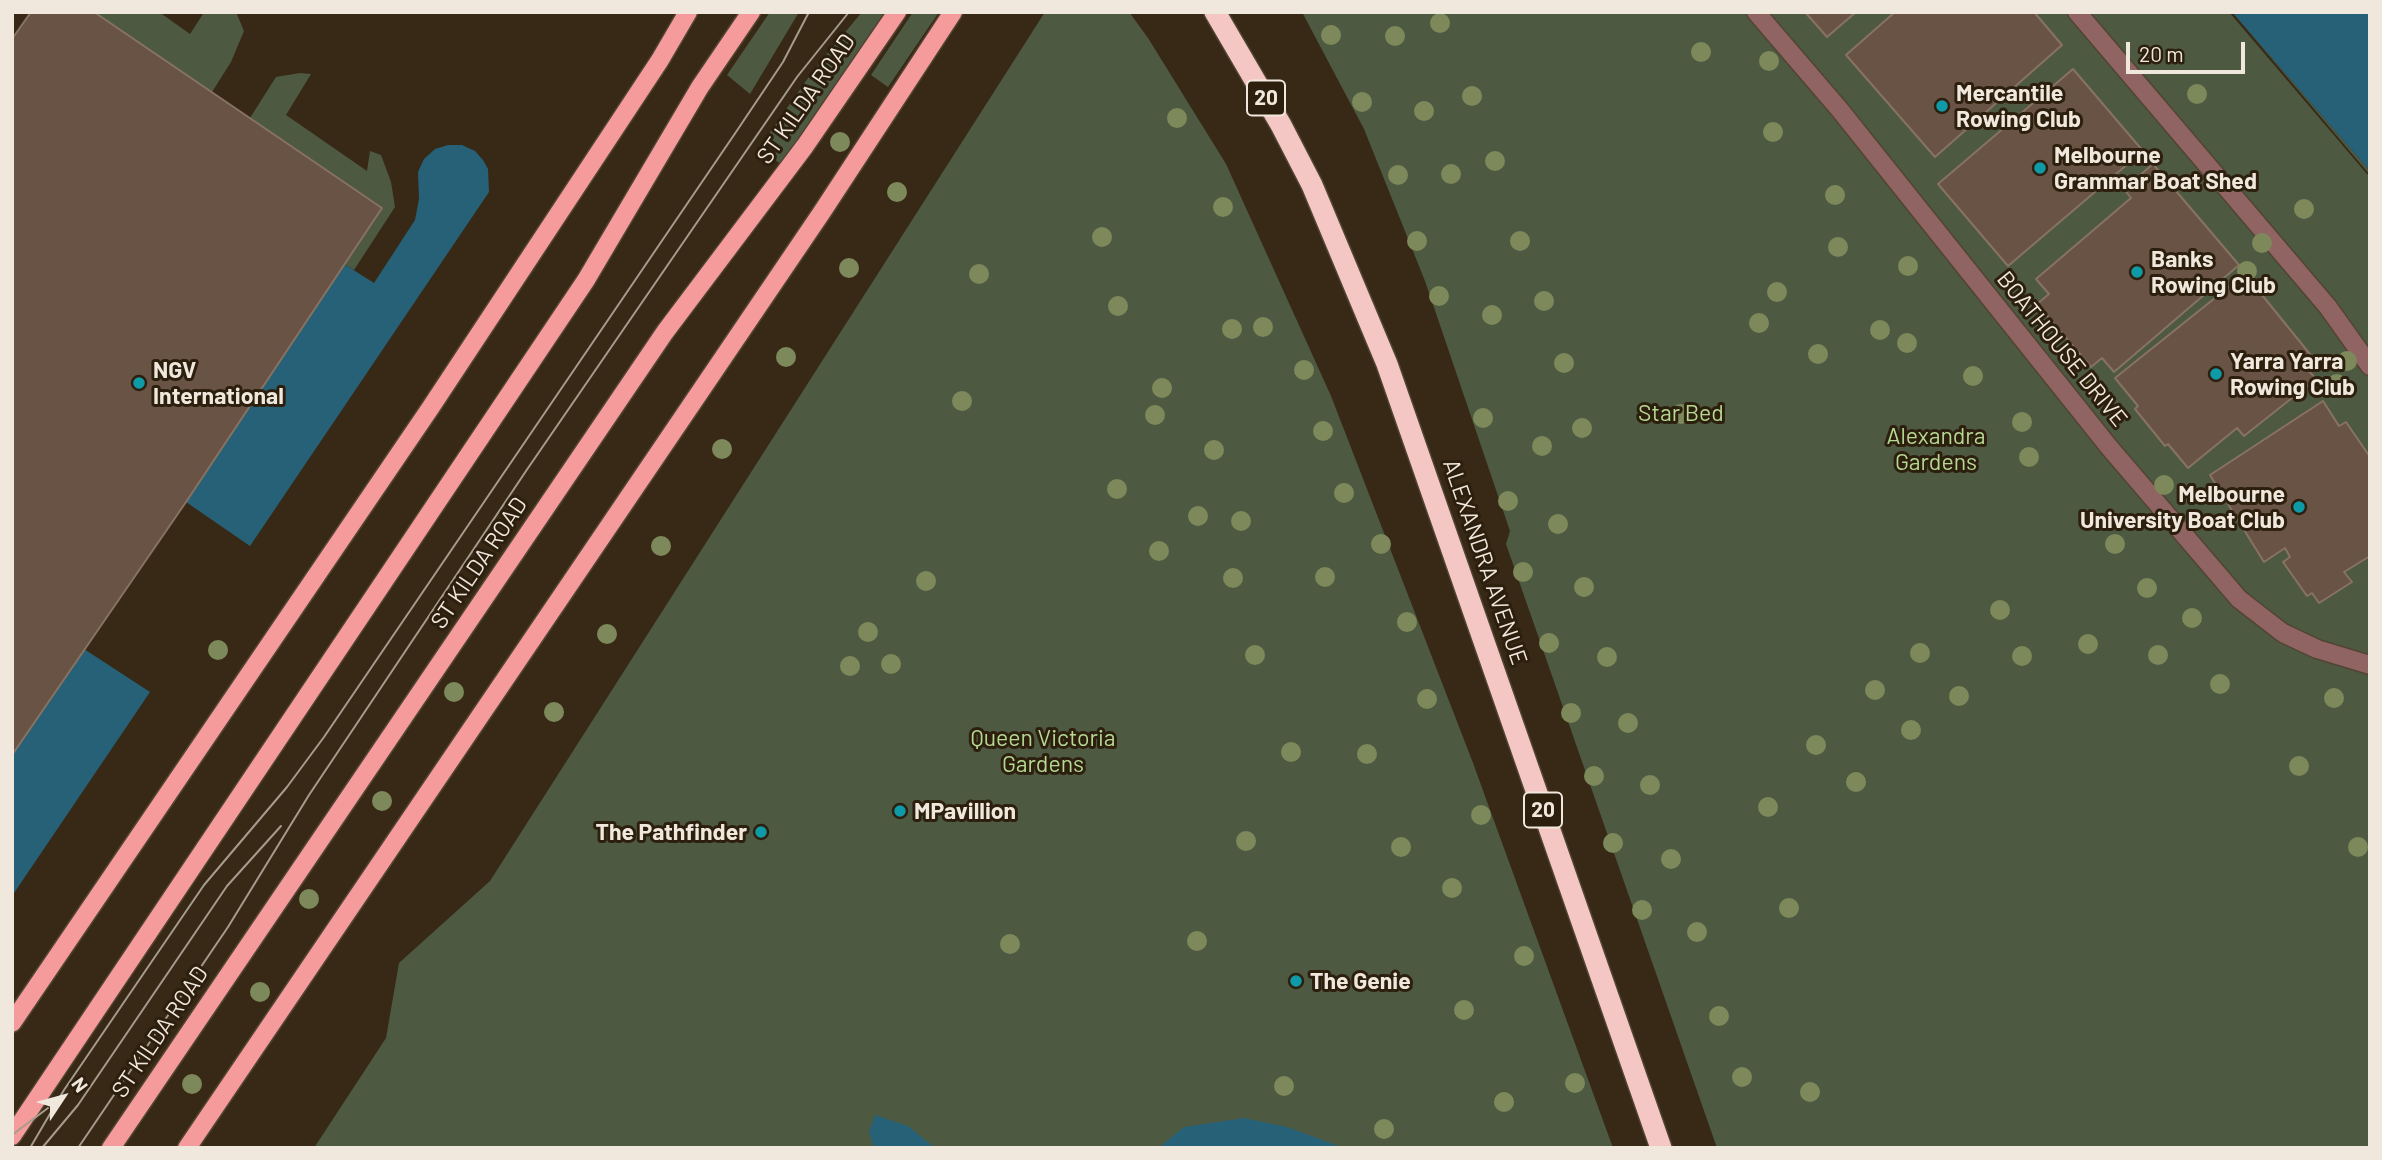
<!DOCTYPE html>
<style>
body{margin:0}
#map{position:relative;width:2382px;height:1160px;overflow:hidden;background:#382917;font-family:Barlow,sans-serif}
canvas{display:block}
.frame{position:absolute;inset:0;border:14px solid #f1e8dd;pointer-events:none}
.north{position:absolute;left:28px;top:1062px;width:70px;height:70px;-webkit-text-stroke:5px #2d1f0e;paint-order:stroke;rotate:54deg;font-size:19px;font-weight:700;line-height:28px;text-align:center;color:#f1e8dd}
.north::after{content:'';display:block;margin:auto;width:24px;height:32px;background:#f1e8dd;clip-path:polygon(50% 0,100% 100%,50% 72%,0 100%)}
.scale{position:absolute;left:2126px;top:42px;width:119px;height:32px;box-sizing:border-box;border:4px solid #f1e8dd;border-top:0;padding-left:9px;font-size:21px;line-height:24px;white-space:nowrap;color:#f1e8dd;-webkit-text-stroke:5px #2d1f0e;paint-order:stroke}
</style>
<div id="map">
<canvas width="2382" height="1160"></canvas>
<div class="frame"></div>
<div class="north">N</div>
<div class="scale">20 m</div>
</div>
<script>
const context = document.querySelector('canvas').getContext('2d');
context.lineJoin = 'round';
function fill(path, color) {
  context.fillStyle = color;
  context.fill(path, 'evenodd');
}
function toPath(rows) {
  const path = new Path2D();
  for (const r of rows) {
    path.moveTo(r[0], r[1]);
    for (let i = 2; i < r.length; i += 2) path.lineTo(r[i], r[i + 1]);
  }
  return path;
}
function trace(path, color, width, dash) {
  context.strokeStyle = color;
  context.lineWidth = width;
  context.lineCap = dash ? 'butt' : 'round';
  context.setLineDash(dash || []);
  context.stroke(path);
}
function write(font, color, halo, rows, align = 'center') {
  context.font = font + ' Barlow,sans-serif';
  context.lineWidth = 6;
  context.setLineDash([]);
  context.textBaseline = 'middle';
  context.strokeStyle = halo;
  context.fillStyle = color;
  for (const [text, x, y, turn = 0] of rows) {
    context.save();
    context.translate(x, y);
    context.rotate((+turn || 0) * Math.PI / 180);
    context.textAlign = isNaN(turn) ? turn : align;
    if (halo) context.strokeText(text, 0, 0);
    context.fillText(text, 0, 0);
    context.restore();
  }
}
const green = toPath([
 [94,12,159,12,190,34,203,14,200,12,236,12,244,31,231,62,212,92],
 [770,12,799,12,750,94,727,75],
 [862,12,887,12,781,164,772,158,779,147,766,138,813,71],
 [913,12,939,12,888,87,871,75],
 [1045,12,1129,12,1148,38,1226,164,1331,396,1473,763,1613,1148,314,1148,386,1038,399,963,490,881],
 [1302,12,2232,12,2370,171,2370,1148,1717,1148,1506,544,1510,531,1425,281,1364,129],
 [300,73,311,74,286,115,367,171,370,151,381,155,391,182,395,207,354,270,344,264,382,207,250,118,276,77]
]);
const water = toPath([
 [2232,12,2370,12,2370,171],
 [448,145,462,145,475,151,483,160,488,169,489,192,250,546,186,502,344,264,374,283,415,220,419,199,418,172,424,159,435,149],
 [84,649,150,692,12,896,12,755],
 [875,1115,908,1126,935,1148,874,1148,869,1132],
 [1244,1118,1287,1127,1344,1148,1158,1148,1184,1127]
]);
const pier = toPath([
 [2229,12,2232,12,2370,175,2367,174]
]);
const building = toPath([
 [31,12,94,12,382,208,186,502,12,755,12,39,31,12],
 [1805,12,1856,12,1827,37,1805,12],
 [1895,12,2034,12,2062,45,1935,157,1846,55,1895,12],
 [2073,69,2143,151,2008,266,1938,184,2073,69],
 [2153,164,2239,265,2114,372,2102,358,2091,367,2037,304,2049,294,2036,279,2131,198,2124,189,2153,164],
 [2245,274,2318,364,2309,371,2316,379,2244,436,2237,428,2188,468,2168,444,2165,446,2135,409,2138,406,2115,378,2245,274],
 [2323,401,2339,426,2346,422,2370,457,2370,556,2344,572,2352,582,2319,603,2312,593,2307,596,2283,562,2290,557,2285,548,2264,562,2210,475,2323,401]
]);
const minor = toPath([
 [1756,12,1840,110,2109,447,2239,599,2283,633,2317,649,2370,665],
 [2077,12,2328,307,2370,366]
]);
const major = toPath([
 [12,1023,431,407,660,60,688,12],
 [12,1136,586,280,700,87,751,12],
 [111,1148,665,332,805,146,897,12],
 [187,1148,822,212,953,12]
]);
const highway = toPath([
 [1215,12,1281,125,1312,185,1387,364,1661,1148]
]);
const tram = toPath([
 [12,1135,48,1108],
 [30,1148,64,1090,204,885,287,787,324,737,736,132,783,62,809,12],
 [42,1148,78,1105,227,886,281,826],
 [78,1148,228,927,309,795,526,471,797,77,849,12]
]);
const trees = [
 [1440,23],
 [1331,35],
 [1395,36],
 [1701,52],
 [1769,61],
 [2197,94],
 [1472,96],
 [1362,102],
 [1424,111],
 [1177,118],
 [1773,132],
 [840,142],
 [1495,161],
 [1451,174],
 [1398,175],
 [897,192],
 [1835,195],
 [1223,207],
 [2304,209],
 [1102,237],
 [1417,241],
 [1520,241],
 [2262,243],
 [1838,247],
 [1908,266],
 [849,268],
 [2247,271],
 [979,274],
 [1777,292],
 [1439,296],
 [1544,301],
 [1118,306],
 [1492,315],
 [1759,323],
 [1263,327],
 [1232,329],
 [1880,330],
 [1907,343],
 [1818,354],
 [786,357],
 [2347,361],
 [1564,363],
 [1304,370],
 [1973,376],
 [2337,384],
 [2091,385],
 [1162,388],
 [962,401],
 [1681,414],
 [1155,415],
 [1483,418],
 [2022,422],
 [1582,428],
 [1323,431],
 [1542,446],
 [722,449],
 [1214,450],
 [2029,457],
 [2164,485],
 [1117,489],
 [1344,493],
 [1508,501],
 [1198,516],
 [1241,521],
 [1558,524],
 [1381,544],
 [2115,544],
 [661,546],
 [1159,551],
 [1523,572],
 [1325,577],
 [1233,578],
 [926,581],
 [1584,587],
 [2147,588],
 [2000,610],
 [2192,618],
 [1407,622],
 [868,632],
 [607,634],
 [1549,643],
 [2088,644],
 [218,650],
 [1920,653],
 [1255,655],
 [2158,655],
 [2022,656],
 [1607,657],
 [891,664],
 [850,666],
 [2220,684],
 [1875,690],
 [454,692],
 [1959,696],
 [2334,698],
 [1427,699],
 [554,712],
 [1571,713],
 [1628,723],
 [1911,730],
 [1816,745],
 [1291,752],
 [1367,754],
 [2299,766],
 [1594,776],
 [1856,782],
 [1650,785],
 [382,801],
 [1768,807],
 [1481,815],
 [1246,841],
 [1613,843],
 [1401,847],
 [2358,847],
 [1671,859],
 [1452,888],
 [309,899],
 [1789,908],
 [1642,910],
 [1697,932],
 [1197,941],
 [1010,944],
 [1524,956],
 [260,992],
 [1464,1010],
 [1719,1016],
 [1742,1077],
 [1575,1083],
 [192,1084],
 [1284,1086],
 [1810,1092],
 [1504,1102],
 [1384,1129]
];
const markers = [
 [1942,106,7,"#0f9aa8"],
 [2040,168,7,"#0f9aa8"],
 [2137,272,7,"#0f9aa8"],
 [2216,374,7,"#0f9aa8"],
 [139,383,7,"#0f9aa8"],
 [2299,507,7,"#0f9aa8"],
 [900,811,7,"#0f9aa8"],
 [761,832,7,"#0f9aa8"],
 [1296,981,7,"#0f9aa8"]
];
const shields = [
 [1266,98,38],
 [1543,810,38]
];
const shieldNames = [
 ["20",1266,98],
 ["20",1543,810]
];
const poiNames = [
 ["Mercantile",1956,93],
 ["Rowing Club",1956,119],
 ["Melbourne",2054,155],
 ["Grammar Boat Shed",2054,181],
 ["Banks",2151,259],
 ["Rowing Club",2151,285],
 ["Yarra Yarra",2230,361],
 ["Rowing Club",2230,387],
 ["NGV",153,370],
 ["International",153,396],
 ["Melbourne",2285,494,"right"],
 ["University Boat Club",2285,520,"right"],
 ["MPavillion",914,811],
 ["The Pathfinder",747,832,"right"],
 ["The Genie",1310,981]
];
const streetNames = [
 ["ST KILDA ROAD",806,99,-55],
 ["BOATHOUSE DRIVE",2062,349,51],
 ["ALEXANDRA AVENUE",1485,562,71],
 ["ST KILDA ROAD",479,563,-56],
 ["ST KILDA ROAD",160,1032,-56]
];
const parkNames = [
 ["Star Bed",1681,413],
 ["Alexandra",1936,436],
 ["Gardens",1936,462],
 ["Queen Victoria",1043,738],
 ["Gardens",1043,764]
];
fill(green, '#4d5a41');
fill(water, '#276177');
fill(pier, '#382917');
fill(building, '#685344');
trace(building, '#887262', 2);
trace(minor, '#524433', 21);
trace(major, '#524433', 21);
trace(highway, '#524433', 24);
trace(minor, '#916464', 18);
trace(major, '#f69b9b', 18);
trace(highway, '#f4c7c5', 21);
trace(tram, '#a69b8d', 2);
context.fillStyle = '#7d895b';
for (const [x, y] of trees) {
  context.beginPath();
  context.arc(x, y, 10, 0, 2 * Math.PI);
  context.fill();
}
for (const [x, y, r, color] of markers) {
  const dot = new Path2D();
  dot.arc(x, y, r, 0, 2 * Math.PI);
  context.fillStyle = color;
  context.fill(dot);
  trace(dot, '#2d1f0e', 2.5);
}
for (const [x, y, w] of shields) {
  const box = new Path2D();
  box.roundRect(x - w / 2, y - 17.5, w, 35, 5);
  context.fillStyle = '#2d1f0e';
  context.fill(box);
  trace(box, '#f1e8dd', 2);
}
write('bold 21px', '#f1e8dd', null, shieldNames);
write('bold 23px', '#f1e8dd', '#2d1f0e', poiNames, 'left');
write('23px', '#f1e8dd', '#2d1f0e', streetNames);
write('23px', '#b5d893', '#2d1f0e', parkNames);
</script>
